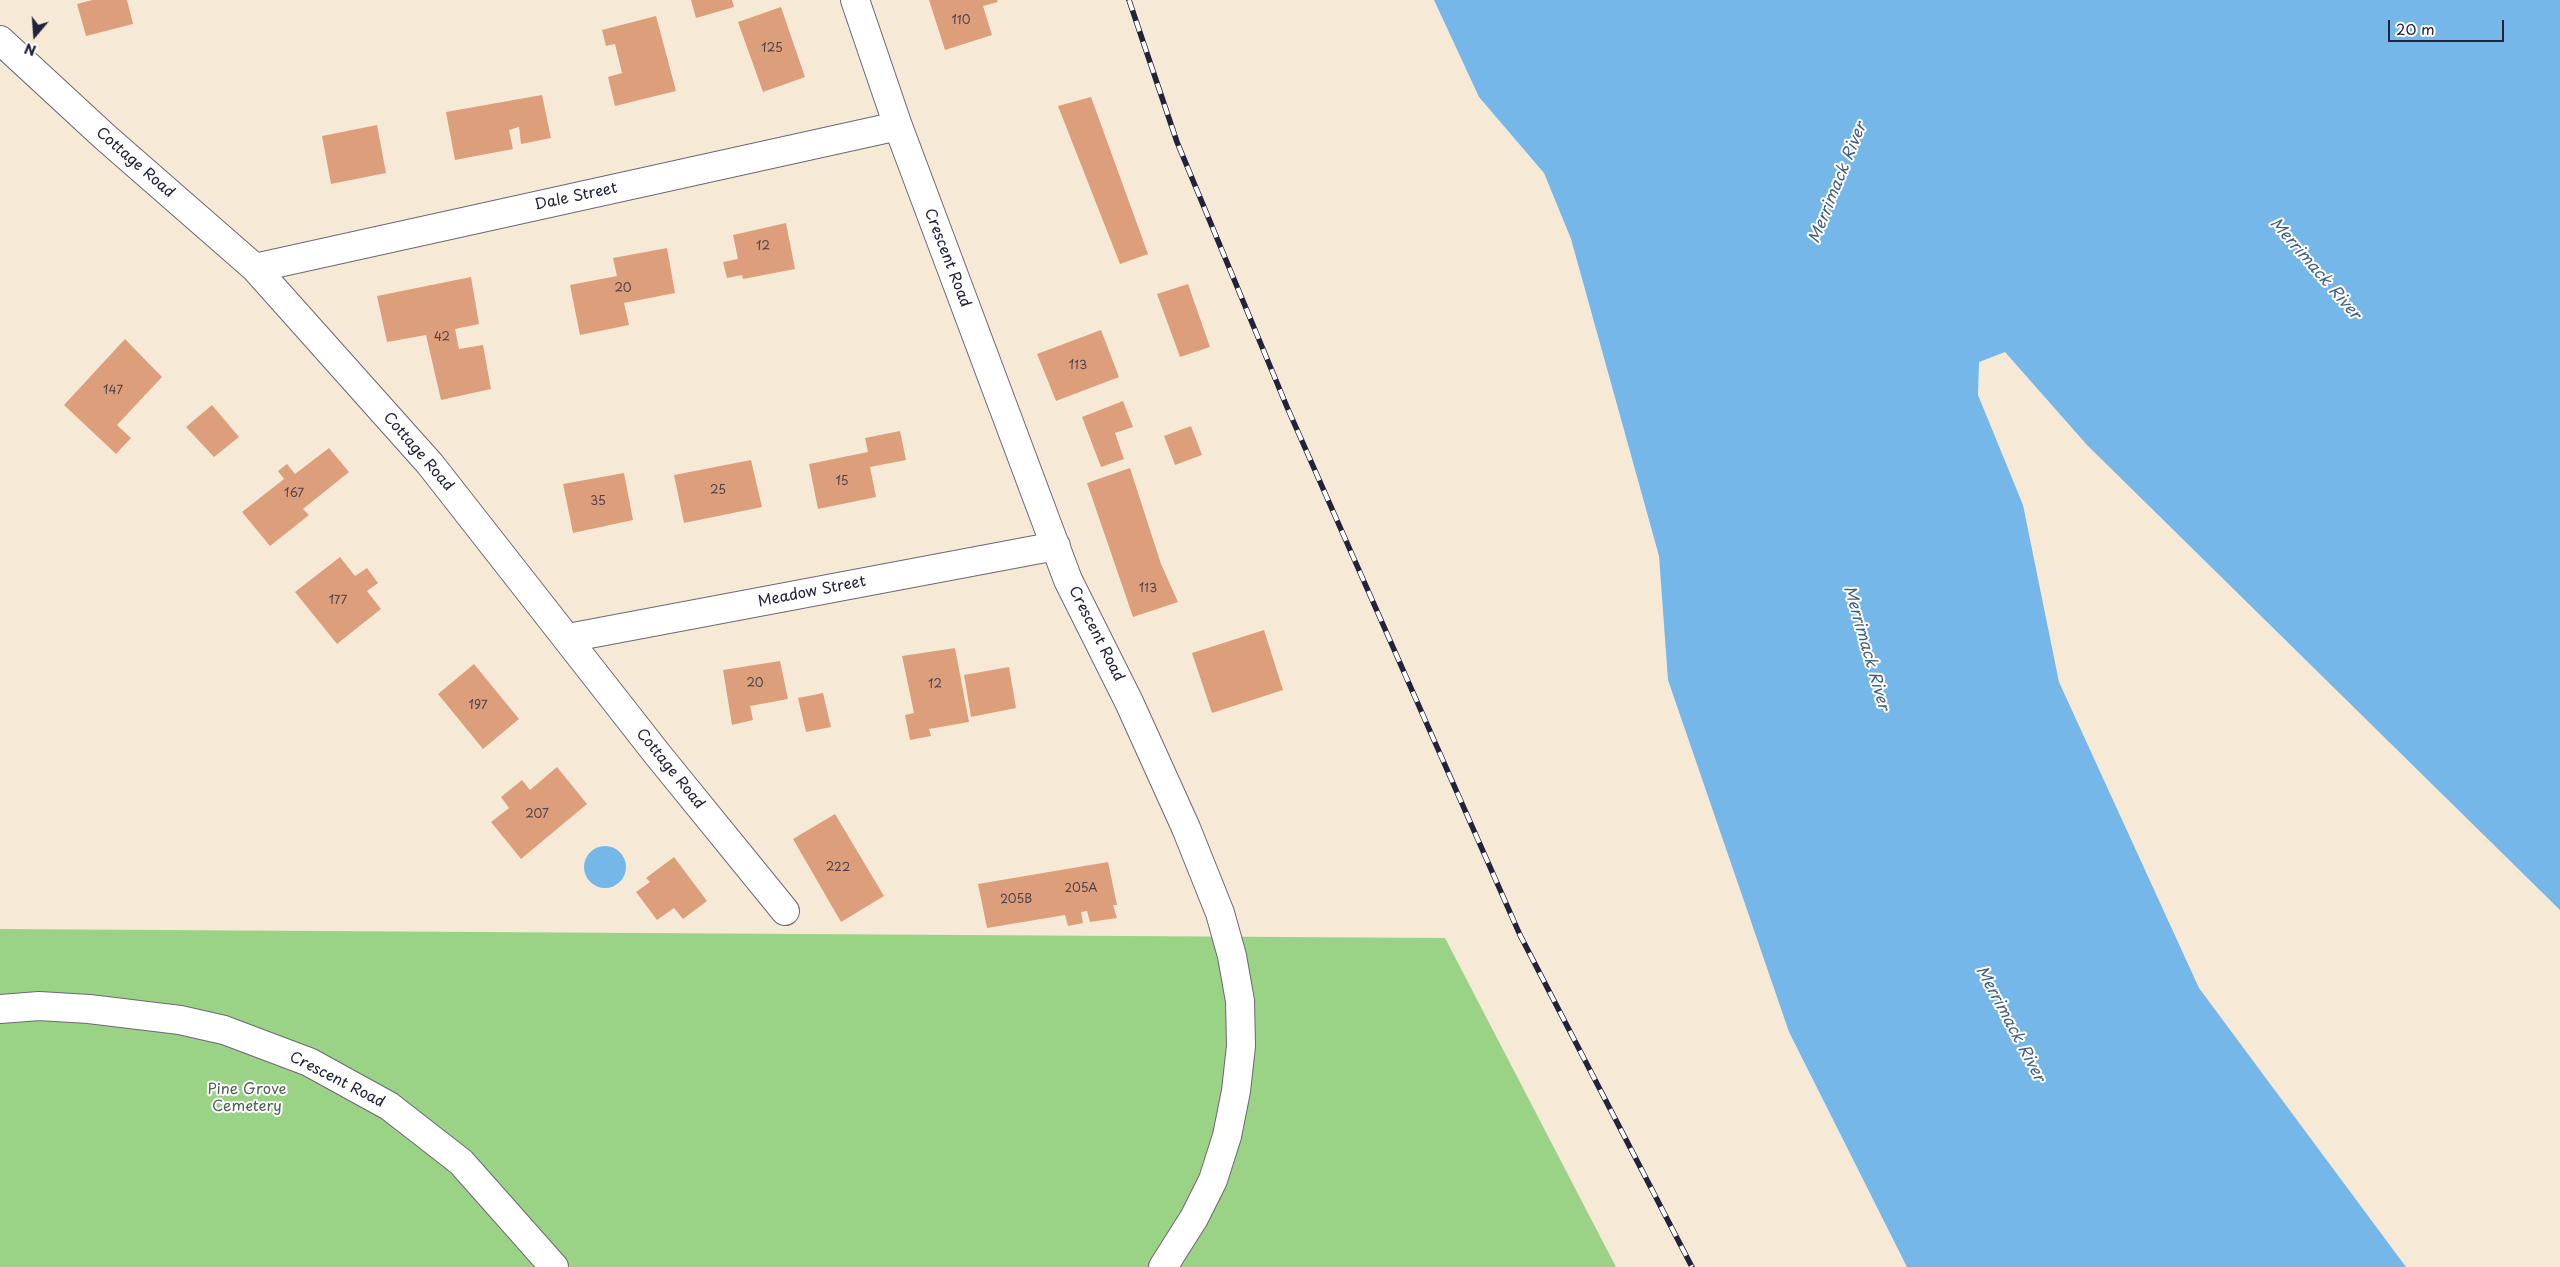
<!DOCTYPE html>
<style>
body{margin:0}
#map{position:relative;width:2560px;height:1267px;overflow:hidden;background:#f6ead7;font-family:"Playpen Sans",sans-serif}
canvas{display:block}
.north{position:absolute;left:10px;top:10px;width:50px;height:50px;-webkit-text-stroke:4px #fff;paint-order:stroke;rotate:198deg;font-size:14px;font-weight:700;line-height:20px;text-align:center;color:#22223b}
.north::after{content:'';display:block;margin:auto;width:18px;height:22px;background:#22223b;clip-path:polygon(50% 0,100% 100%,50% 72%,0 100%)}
.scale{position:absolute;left:2388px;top:20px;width:116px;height:22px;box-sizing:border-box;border:2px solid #22223b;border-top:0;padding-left:6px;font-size:15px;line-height:18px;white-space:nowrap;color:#22223b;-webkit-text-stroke:4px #fff;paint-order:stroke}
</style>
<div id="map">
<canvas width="2560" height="1267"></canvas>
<div class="north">N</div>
<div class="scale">20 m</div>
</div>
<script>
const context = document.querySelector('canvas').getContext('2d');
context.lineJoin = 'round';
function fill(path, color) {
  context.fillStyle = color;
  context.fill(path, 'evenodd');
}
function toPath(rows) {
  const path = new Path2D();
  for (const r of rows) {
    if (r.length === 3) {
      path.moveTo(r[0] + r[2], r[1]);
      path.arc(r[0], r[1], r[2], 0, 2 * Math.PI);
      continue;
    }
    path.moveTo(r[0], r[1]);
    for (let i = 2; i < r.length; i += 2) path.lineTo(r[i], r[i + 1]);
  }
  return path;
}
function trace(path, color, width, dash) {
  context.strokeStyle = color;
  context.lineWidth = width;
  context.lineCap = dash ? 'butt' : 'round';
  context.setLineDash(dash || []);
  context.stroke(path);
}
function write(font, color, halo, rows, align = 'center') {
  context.font = font + ' "Playpen Sans",sans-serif';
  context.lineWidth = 4;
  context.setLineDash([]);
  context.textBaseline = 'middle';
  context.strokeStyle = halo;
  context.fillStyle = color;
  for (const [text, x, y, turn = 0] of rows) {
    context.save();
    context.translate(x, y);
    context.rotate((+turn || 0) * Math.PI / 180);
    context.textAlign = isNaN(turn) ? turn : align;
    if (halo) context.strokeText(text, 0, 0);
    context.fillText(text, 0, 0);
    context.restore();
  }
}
const green = toPath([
 [0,929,1445,938,1616,1267,0,1267]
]);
const water = toPath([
 [1434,0,2560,0,2560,910,2087,445,2005,352,1979,362,1978,395,2023,505,2059,682,2199,988,2406,1267,1907,1267,1789,1032,1668,680,1659,556,1571,239,1544,173,1479,97],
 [605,867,21]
]);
const building = toPath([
 [92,0,127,0,133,24,86,36,77,4],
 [691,0,732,0,734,7,696,18],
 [929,0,997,0,998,2,983,6,992,35,945,50],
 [781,7,805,77,763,92,738,22],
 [656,16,676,91,615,106,608,77,622,73,615,44,606,46,602,30],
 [542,95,551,138,521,144,519,127,509,130,513,149,455,160,446,112],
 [1091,97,1148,254,1120,264,1058,106],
 [377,125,386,173,331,184,322,136],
 [786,223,795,269,743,279,742,275,727,278,723,262,738,259,733,235],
 [667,248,675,293,624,303,629,325,580,335,570,285,617,276,613,258],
 [471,277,479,324,455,329,459,349,483,345,491,389,441,400,426,335,387,342,377,296],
 [1188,284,1210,347,1180,357,1157,294],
 [1101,330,1119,377,1056,401,1037,354],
 [125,339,162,377,117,425,131,438,116,454,64,405],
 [1123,401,1133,427,1115,433,1124,459,1101,467,1082,417],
 [212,405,239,437,214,457,186,427],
 [1191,426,1202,455,1175,465,1164,436],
 [900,431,906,460,870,467,876,497,818,509,809,464,868,452,865,438],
 [329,448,349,472,303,509,309,515,270,546,242,512,284,479,278,471,287,464,295,474],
 [751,460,762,507,684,523,674,475],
 [1130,468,1161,564,1178,602,1133,617,1087,483],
 [624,473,633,520,573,533,563,484],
 [340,557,355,576,367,568,378,583,367,591,381,609,337,644,295,592],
 [1264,630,1283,690,1212,713,1192,653],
 [955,648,969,722,929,729,931,736,910,740,905,715,914,713,902,656],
 [780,661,788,699,750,706,753,720,732,725,723,670],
 [474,664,519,719,483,749,438,694],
 [1009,667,1016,708,971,717,964,675],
 [823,693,831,727,806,732,798,698],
 [557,767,587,804,521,859,491,822,509,808,501,797,522,780,530,790],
 [835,814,884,896,841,922,793,839],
 [674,857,707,901,683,919,674,908,657,920,636,892,650,882,646,878],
 [1108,862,1117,905,1113,905,1117,918,1090,922,1087,911,1081,912,1083,923,1068,926,1065,915,987,928,978,884]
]);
const street = toPath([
 [855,0,898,126,1068,580,1129,702,1186,828,1220,913,1232,956,1240,1001,1241,1046,1236,1091,1227,1136,1213,1180,1194,1218,1163,1267],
 [0,40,105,137,255,268,430,464,658,755,785,911],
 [255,268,898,126],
 [568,638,1056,546],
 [0,1009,39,1006,89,1009,180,1020,224,1030,309,1062,389,1106,461,1162,554,1267]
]);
const rail = toPath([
 [1129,0,1177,142,1287,407,1520,935,1692,1267]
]);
const numberNames = [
 ["110",961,21],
 ["125",772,49],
 ["12",763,247],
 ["20",623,289],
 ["42",442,338],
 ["113",1078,366],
 ["147",113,391],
 ["15",842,482],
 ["25",718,491],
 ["167",294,494],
 ["35",598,502],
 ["113",1148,589],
 ["177",338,601],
 ["20",755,684],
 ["12",935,685],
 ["197",478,706],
 ["207",537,815],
 ["222",838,868],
 ["205A",1081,889],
 ["205B",1016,900]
];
const streetNames = [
 ["Cottage Road",135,163,41],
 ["Dale Street",576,197,-12],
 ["Crescent Road",947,258,69],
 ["Cottage Road",418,452,49],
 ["Meadow Street",812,592,-11],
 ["Crescent Road",1096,634,63],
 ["Cottage Road",670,769,51],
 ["Crescent Road",337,1080,27]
];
const parkNames = [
 ["Pine Grove",247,1090],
 ["Cemetery",247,1107]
];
const waterNames = [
 ["Merrimack River",1838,183,-68],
 ["Merrimack River",2315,269,49],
 ["Merrimack River",1866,648,74],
 ["Merrimack River",2010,1024,62]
];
fill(green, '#9ad386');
fill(water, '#76b7ea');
fill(building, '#dd9f7b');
trace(street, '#6c6872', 30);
trace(street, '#fff', 28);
trace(rail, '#22223b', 5.5);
trace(rail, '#fff', 4, [11]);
write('12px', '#51414b', null, numberNames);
write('15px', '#22223b', '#fff', streetNames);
write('15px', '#4c6055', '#fff', parkNames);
write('italic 16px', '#445e81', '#fff', waterNames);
</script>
